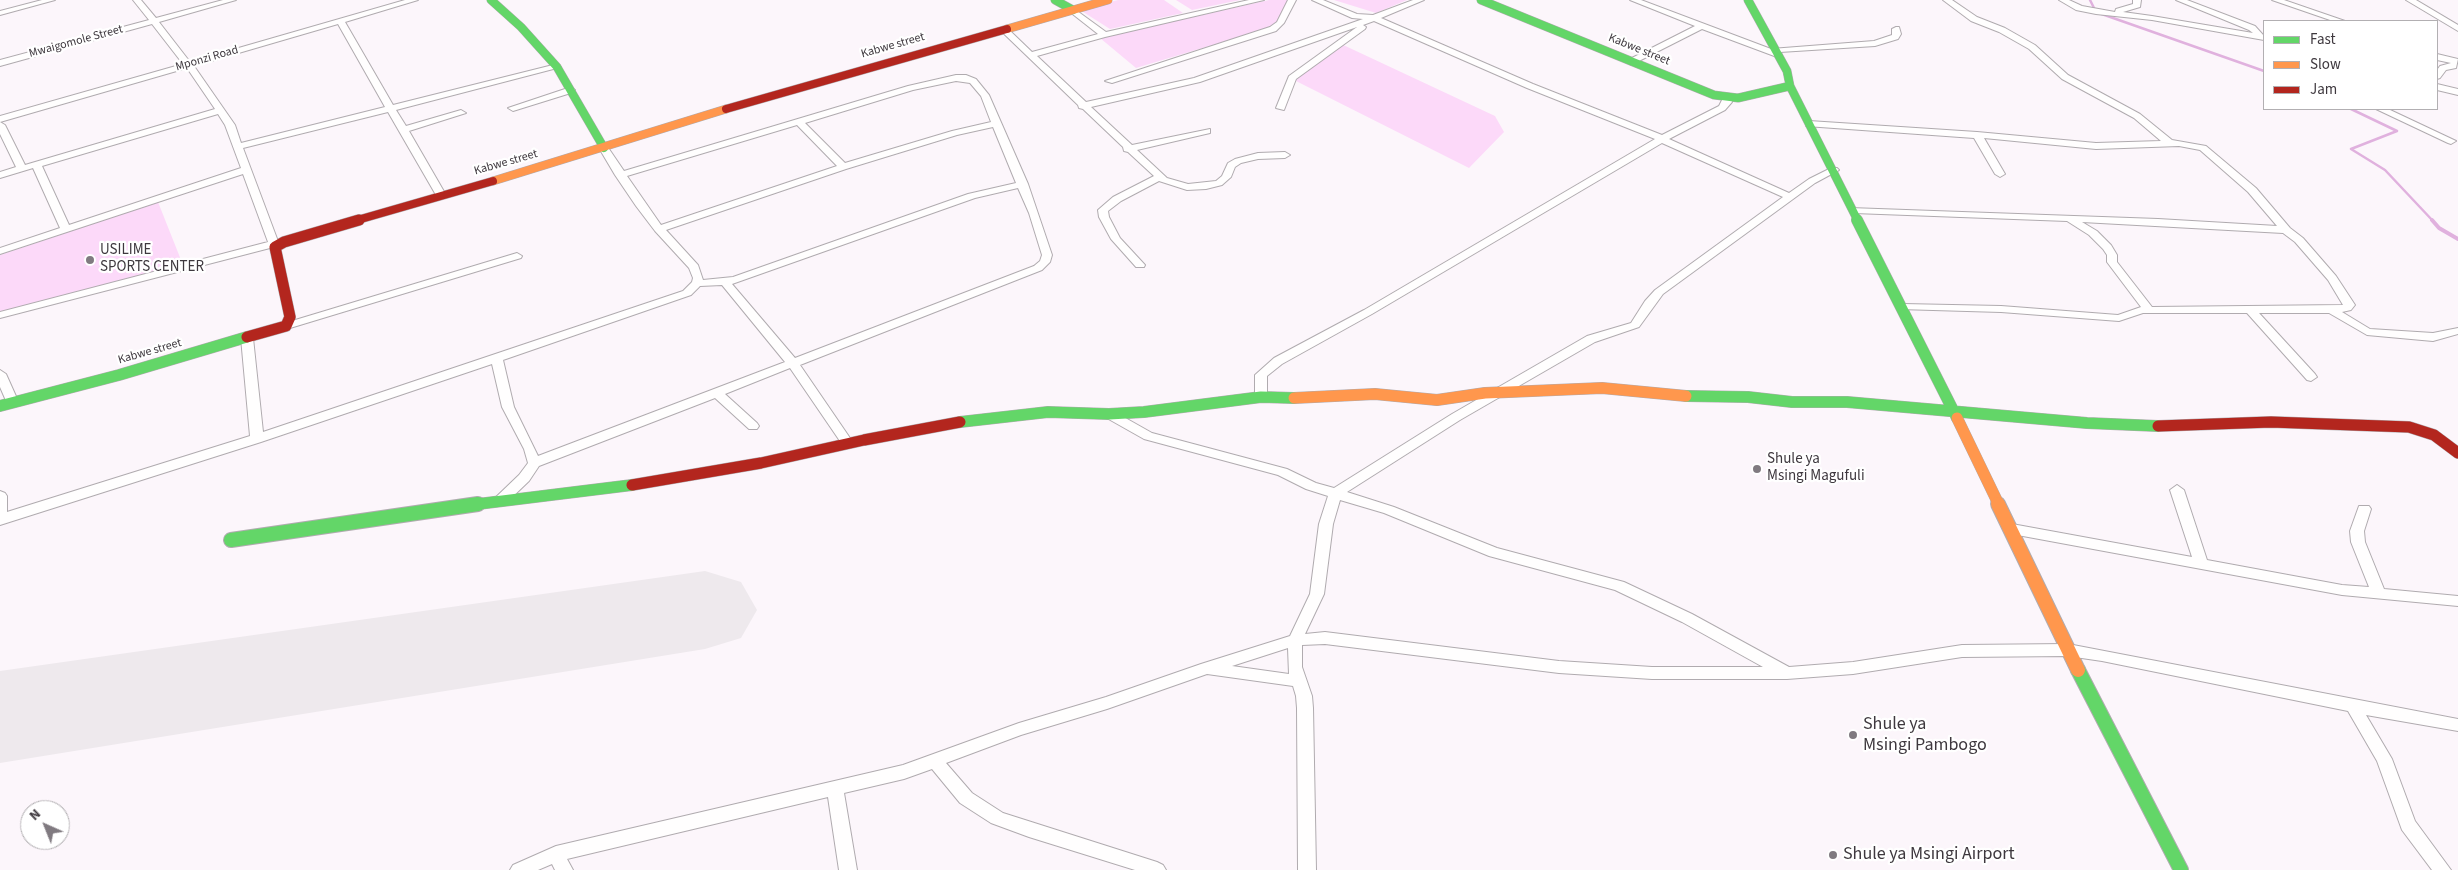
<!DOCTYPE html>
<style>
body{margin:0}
#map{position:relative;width:2458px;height:870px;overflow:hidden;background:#fcf6fb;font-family:"Source Sans 3",sans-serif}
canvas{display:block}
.legend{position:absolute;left:2263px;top:20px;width:175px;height:90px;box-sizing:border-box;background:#fff;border:1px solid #b2afb2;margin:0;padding:6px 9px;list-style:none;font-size:15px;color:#3e383e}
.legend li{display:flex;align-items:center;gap:10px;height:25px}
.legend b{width:25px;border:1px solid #b2afb2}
.north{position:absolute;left:20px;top:800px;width:50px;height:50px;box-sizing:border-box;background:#fff;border:1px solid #b2afb2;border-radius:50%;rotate:316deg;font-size:14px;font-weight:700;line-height:20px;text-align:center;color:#3e383e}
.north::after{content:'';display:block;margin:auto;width:18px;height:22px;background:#807a80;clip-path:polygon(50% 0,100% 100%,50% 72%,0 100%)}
</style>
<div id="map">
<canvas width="2458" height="870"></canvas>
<ul class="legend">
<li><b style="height:6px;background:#63d668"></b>Fast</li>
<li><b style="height:6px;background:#ff974d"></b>Slow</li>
<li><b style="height:6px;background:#b3261e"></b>Jam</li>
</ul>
<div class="north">N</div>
</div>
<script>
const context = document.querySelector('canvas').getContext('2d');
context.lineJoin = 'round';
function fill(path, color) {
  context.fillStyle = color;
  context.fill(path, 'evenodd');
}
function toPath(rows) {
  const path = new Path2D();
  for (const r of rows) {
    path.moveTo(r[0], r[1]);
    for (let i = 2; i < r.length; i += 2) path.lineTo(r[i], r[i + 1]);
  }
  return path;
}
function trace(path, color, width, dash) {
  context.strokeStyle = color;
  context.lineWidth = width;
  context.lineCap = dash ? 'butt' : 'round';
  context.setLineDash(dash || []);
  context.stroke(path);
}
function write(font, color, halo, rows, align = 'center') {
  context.font = font + ' "Source Sans 3",sans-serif';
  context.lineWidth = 4.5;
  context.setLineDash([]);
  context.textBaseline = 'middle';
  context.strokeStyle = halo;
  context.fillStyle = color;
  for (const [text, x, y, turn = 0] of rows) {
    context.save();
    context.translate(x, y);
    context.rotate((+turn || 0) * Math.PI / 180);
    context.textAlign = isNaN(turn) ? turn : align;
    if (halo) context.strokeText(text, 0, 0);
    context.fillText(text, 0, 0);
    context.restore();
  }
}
const green = toPath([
 [1118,0,1164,0,1183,13,1110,29,1080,10],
 [1176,0,1240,0,1192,10],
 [1269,0,1291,0,1279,25,1136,68,1100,38],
 [1334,0,1407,0,1376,13],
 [1339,43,1495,116,1504,132,1469,168,1294,80],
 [158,202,183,265,0,312,0,255]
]);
const streamFar1 = toPath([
 [2090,0,2096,12,2264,71],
 [2351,109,2397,131,2351,149,2385,170,2433,221]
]);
const stream = toPath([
 [2432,220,2439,228,2458,239]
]);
const runway = toPath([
 [705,571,741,582,757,610,741,638,705,649,0,763,0,671,705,571]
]);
const street = toPath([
 [42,0,55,0,0,15,0,11,42,0],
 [133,0,141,0,156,18,223,0,236,0,159,22,190,62,405,0,418,0,345,22,393,105,557,64,561,67,396,110,406,126,461,110,466,113,409,131,446,195,445,197,441,198,436,195,388,112,243,148,279,244,279,249,270,248,0,318,0,312,268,242,243,174,0,254,0,248,60,228,33,168,0,178,0,172,16,167,0,134,0,122,5,125,25,165,215,109,187,68,0,122,0,116,183,64,152,24,0,66,0,60,149,20,133,0],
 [338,24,385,107,241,143,235,125,194,66,338,24],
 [218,114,225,125,241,168,69,225,42,166,218,114],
 [1249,0,1264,0,1105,37,1037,56,1086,102,1194,78,1363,19,1352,18,1312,0,1323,0,1357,14,1373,15,1413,0,1424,0,1381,18,1533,84,1662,135,1719,106,1724,96,1730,96,1732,102,1725,110,1669,139,1789,193,1809,179,1831,168,1837,168,1839,170,1815,183,1663,294,1639,327,1595,342,1460,420,1347,492,1394,507,1497,548,1624,582,1692,614,1789,667,1853,662,1962,645,2068,644,2458,719,2458,731,2366,715,2392,759,2415,821,2451,870,2432,870,2402,830,2377,761,2348,711,2102,661,2068,656,1962,657,1853,674,1787,679,1652,679,1559,673,1325,644,1302,645,1302,667,1312,696,1313,708,1316,870,1298,870,1297,708,1296,696,1293,686,1207,674,1107,709,1021,735,946,763,972,793,1003,813,1157,862,1163,865,1166,870,1135,870,1029,837,991,823,960,803,932,769,904,779,844,793,857,870,839,870,828,797,567,859,573,870,555,870,552,864,538,870,510,870,513,865,556,846,903,765,1019,723,1106,697,1201,664,1290,636,1310,594,1319,524,1328,496,1306,489,1278,475,1144,439,1105,417,1103,414,1105,411,1113,411,1152,433,1287,469,1316,483,1334,488,1452,414,1587,336,1631,323,1645,301,1655,290,1783,197,1662,143,1372,314,1282,364,1267,376,1267,397,1265,400,1257,400,1255,397,1255,375,1274,358,1364,310,1655,139,1527,88,1374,21,1363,25,1366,27,1365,29,1296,79,1284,110,1276,108,1289,76,1357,27,1200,82,1091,107,1132,145,1210,129,1210,133,1137,150,1167,178,1188,184,1216,181,1222,176,1228,163,1235,159,1258,153,1285,152,1290,155,1285,158,1258,159,1241,163,1235,167,1231,177,1222,185,1206,189,1187,190,1159,181,1121,201,1108,211,1109,217,1120,238,1145,265,1144,267,1136,267,1111,239,1099,217,1098,210,1113,197,1154,176,1128,152,1124,151,1123,147,1083,109,1079,108,1078,105,999,29,1006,27,1032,52,1098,34,1070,12,1069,10,1073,8,1106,32,1249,0],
 [1340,500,1384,513,1489,556,1615,590,1682,622,1763,667,1652,667,1559,661,1325,632,1305,634,1324,594,1333,524,1340,500],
 [1288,648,1289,674,1232,666,1288,648],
 [1288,0,1296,0,1284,23,1276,31,1112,83,1105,81,1270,27,1277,22,1288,0],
 [1630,0,1641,0,1771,49,1874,41,1892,35,1892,29,1896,27,1899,27,1901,34,1898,39,1875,46,1780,52,1781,54,1777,57,1702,29,1631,65,1627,62,1628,60,1695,26,1630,0],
 [1943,0,1952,0,1977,17,2005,28,2035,45,2068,75,2140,114,2172,140,2206,146,2256,188,2290,228,2303,238,2336,276,2355,305,2351,310,2342,312,2370,329,2433,333,2458,328,2458,334,2433,341,2367,335,2329,313,2259,313,2315,374,2317,377,2311,381,2307,380,2247,313,2143,313,2119,321,2001,312,1899,309,1897,307,1903,304,2001,306,2118,315,2141,307,2107,262,2107,255,2103,249,2089,235,2067,221,1854,213,1849,210,1850,208,2158,219,2277,226,2248,192,2200,150,2179,146,2096,149,1984,138,2005,174,2000,177,1995,174,1974,138,1806,126,1806,122,1809,121,1977,132,2096,143,2161,141,2134,118,2062,79,2029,49,1999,32,1971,21,1943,0],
 [2082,222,2283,233,2295,242,2328,280,2343,305,2152,307,2117,262,2117,255,2111,245,2097,231,2082,222],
 [2059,0,2069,0,2082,6,2115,12,2116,9,2133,4,2133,0,2141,0,2140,7,2123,12,2152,16,2253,33,2249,30,2176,0,2187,0,2255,26,2264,36,2264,40,2152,20,2096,14,2076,10,2059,0],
 [2272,0,2284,0,2345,21,2333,21,2272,0],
 [2406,0,2416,0,2458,25,2458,31,2406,0],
 [2437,54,2458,59,2456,68,2446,70,2440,78,2437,79,2437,70,2440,66,2451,63,2437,60,2437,54],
 [956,75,966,75,976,79,989,95,1028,184,1052,255,1050,262,1042,270,800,365,852,441,854,444,852,447,844,447,790,368,725,394,757,423,759,426,757,429,749,429,715,398,539,466,529,481,505,504,500,506,495,504,493,501,495,498,519,475,528,463,524,449,502,407,492,364,261,442,0,525,0,491,5,493,7,496,7,512,250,436,241,338,243,335,251,335,253,338,263,432,683,291,692,282,693,278,689,268,655,231,636,206,615,175,599,148,601,146,607,146,624,171,908,86,956,75],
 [956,81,970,83,981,96,991,122,952,131,845,163,805,123,913,90,956,81],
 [797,125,837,166,661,225,627,176,797,125],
 [993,127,1016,183,968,194,733,277,703,280,698,265,666,230,846,169,957,135,993,127],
 [1018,188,1029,213,1042,255,1040,261,1034,266,795,358,732,284,975,198,1018,188],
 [722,285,785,362,538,456,514,407,503,360,691,295,700,286,722,285],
 [2437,84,2458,89,2458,95,2437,90,2437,84],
 [571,87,575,90,574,92,513,111,508,108,571,87],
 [2376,109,2388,109,2456,141,2451,144,2448,143,2376,109],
 [517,253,522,256,521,258,290,328,286,329,280,326,282,324,517,253],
 [0,370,6,374,19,403,17,406,9,406,7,403,0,387,0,370],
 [2177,485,2184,490,2207,560,2342,585,2369,587,2351,542,2350,531,2359,506,2369,506,2371,509,2364,531,2365,542,2384,589,2458,596,2458,606,2342,595,2012,534,2007,532,2005,529,2007,526,2012,524,2192,557,2170,490,2177,485]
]);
const fastFar2 = toPath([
 [491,0,521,27,557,67,604,148],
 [1055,0,1073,10],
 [1481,0,1714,95,1738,98,1790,86],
 [1748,0,1787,71,1790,86,1858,221]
]);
const fastFar1 = toPath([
 [1857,220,1957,418],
 [1686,396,1748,397,1792,402,1847,402,2087,423,2158,426],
 [0,406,119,375,247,337],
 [960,422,1048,412,1109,414,1144,412,1261,397,1294,398],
 [470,505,632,485]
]);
const fast = toPath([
 [231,540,478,504],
 [2078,670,2181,870]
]);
const slowFar2 = toPath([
 [1007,29,1108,0],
 [493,181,726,109]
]);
const slowFar1 = toPath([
 [1294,398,1375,394,1437,400,1485,393,1602,388,1686,396],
 [1957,418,1999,505]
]);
const slow = toPath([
 [1998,504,2078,670]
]);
const jamFar1 = toPath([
 [726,109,1007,29],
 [354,221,493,181]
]);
const jam = toPath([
 [247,337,286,326,290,317,275,247,284,242,359,220],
 [2158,426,2271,422,2409,427,2434,435,2458,453],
 [632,485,761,463,864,440,960,422]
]);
const markers = [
 [90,260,5,"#807a80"],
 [1757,469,5,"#807a80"],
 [1853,735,5,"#807a80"],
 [1833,855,5,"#807a80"]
];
const farStreetnames = [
 ["Mwaigomole Street",76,42,-15],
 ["Kabwe street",893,46,-16],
 ["Kabwe street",1639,50,22],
 ["Mponzi Road",207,59,-16],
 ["Kabwe street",506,163,-16],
 ["Kabwe street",150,352,-16]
];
const poiNames = [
 ["USILIME",100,251],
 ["SPORTS CENTER",100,268],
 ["Shule ya",1767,460],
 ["Msingi Magufuli",1767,477]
];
const nearPoinames = [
 ["Shule ya",1863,725],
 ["Msingi Pambogo",1863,746],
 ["Shule ya Msingi Airport",1843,855]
];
fill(green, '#fcd9f9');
trace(streamFar1, '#e0b1de', 2.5);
trace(stream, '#e0b1de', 4);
fill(runway, '#eee9ed');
trace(street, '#b0abaf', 2);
trace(fastFar2, '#b0abaf', 9);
trace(fastFar1, '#b0abaf', 12);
trace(fast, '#b0abaf', 16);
trace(slowFar2, '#b0abaf', 9);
trace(slowFar1, '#b0abaf', 12);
trace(slow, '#b0abaf', 16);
trace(jamFar1, '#b0abaf', 9);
trace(jam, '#b0abaf', 12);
fill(street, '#fffefe');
trace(fastFar2, '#63d668', 8);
trace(fastFar1, '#63d668', 11);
trace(fast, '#63d668', 14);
trace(slowFar2, '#ff974d', 8);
trace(slowFar1, '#ff974d', 11);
trace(slow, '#ff974d', 14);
trace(jamFar1, '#b3261e', 8);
trace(jam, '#b3261e', 11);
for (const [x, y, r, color] of markers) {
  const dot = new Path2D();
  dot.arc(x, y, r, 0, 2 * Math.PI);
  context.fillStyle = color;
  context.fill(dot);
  trace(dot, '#fff', 2);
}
write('12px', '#3e383e', '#fff', farStreetnames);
write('15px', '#3e383e', '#fff', poiNames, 'left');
write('18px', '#3e383e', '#fff', nearPoinames, 'left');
</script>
